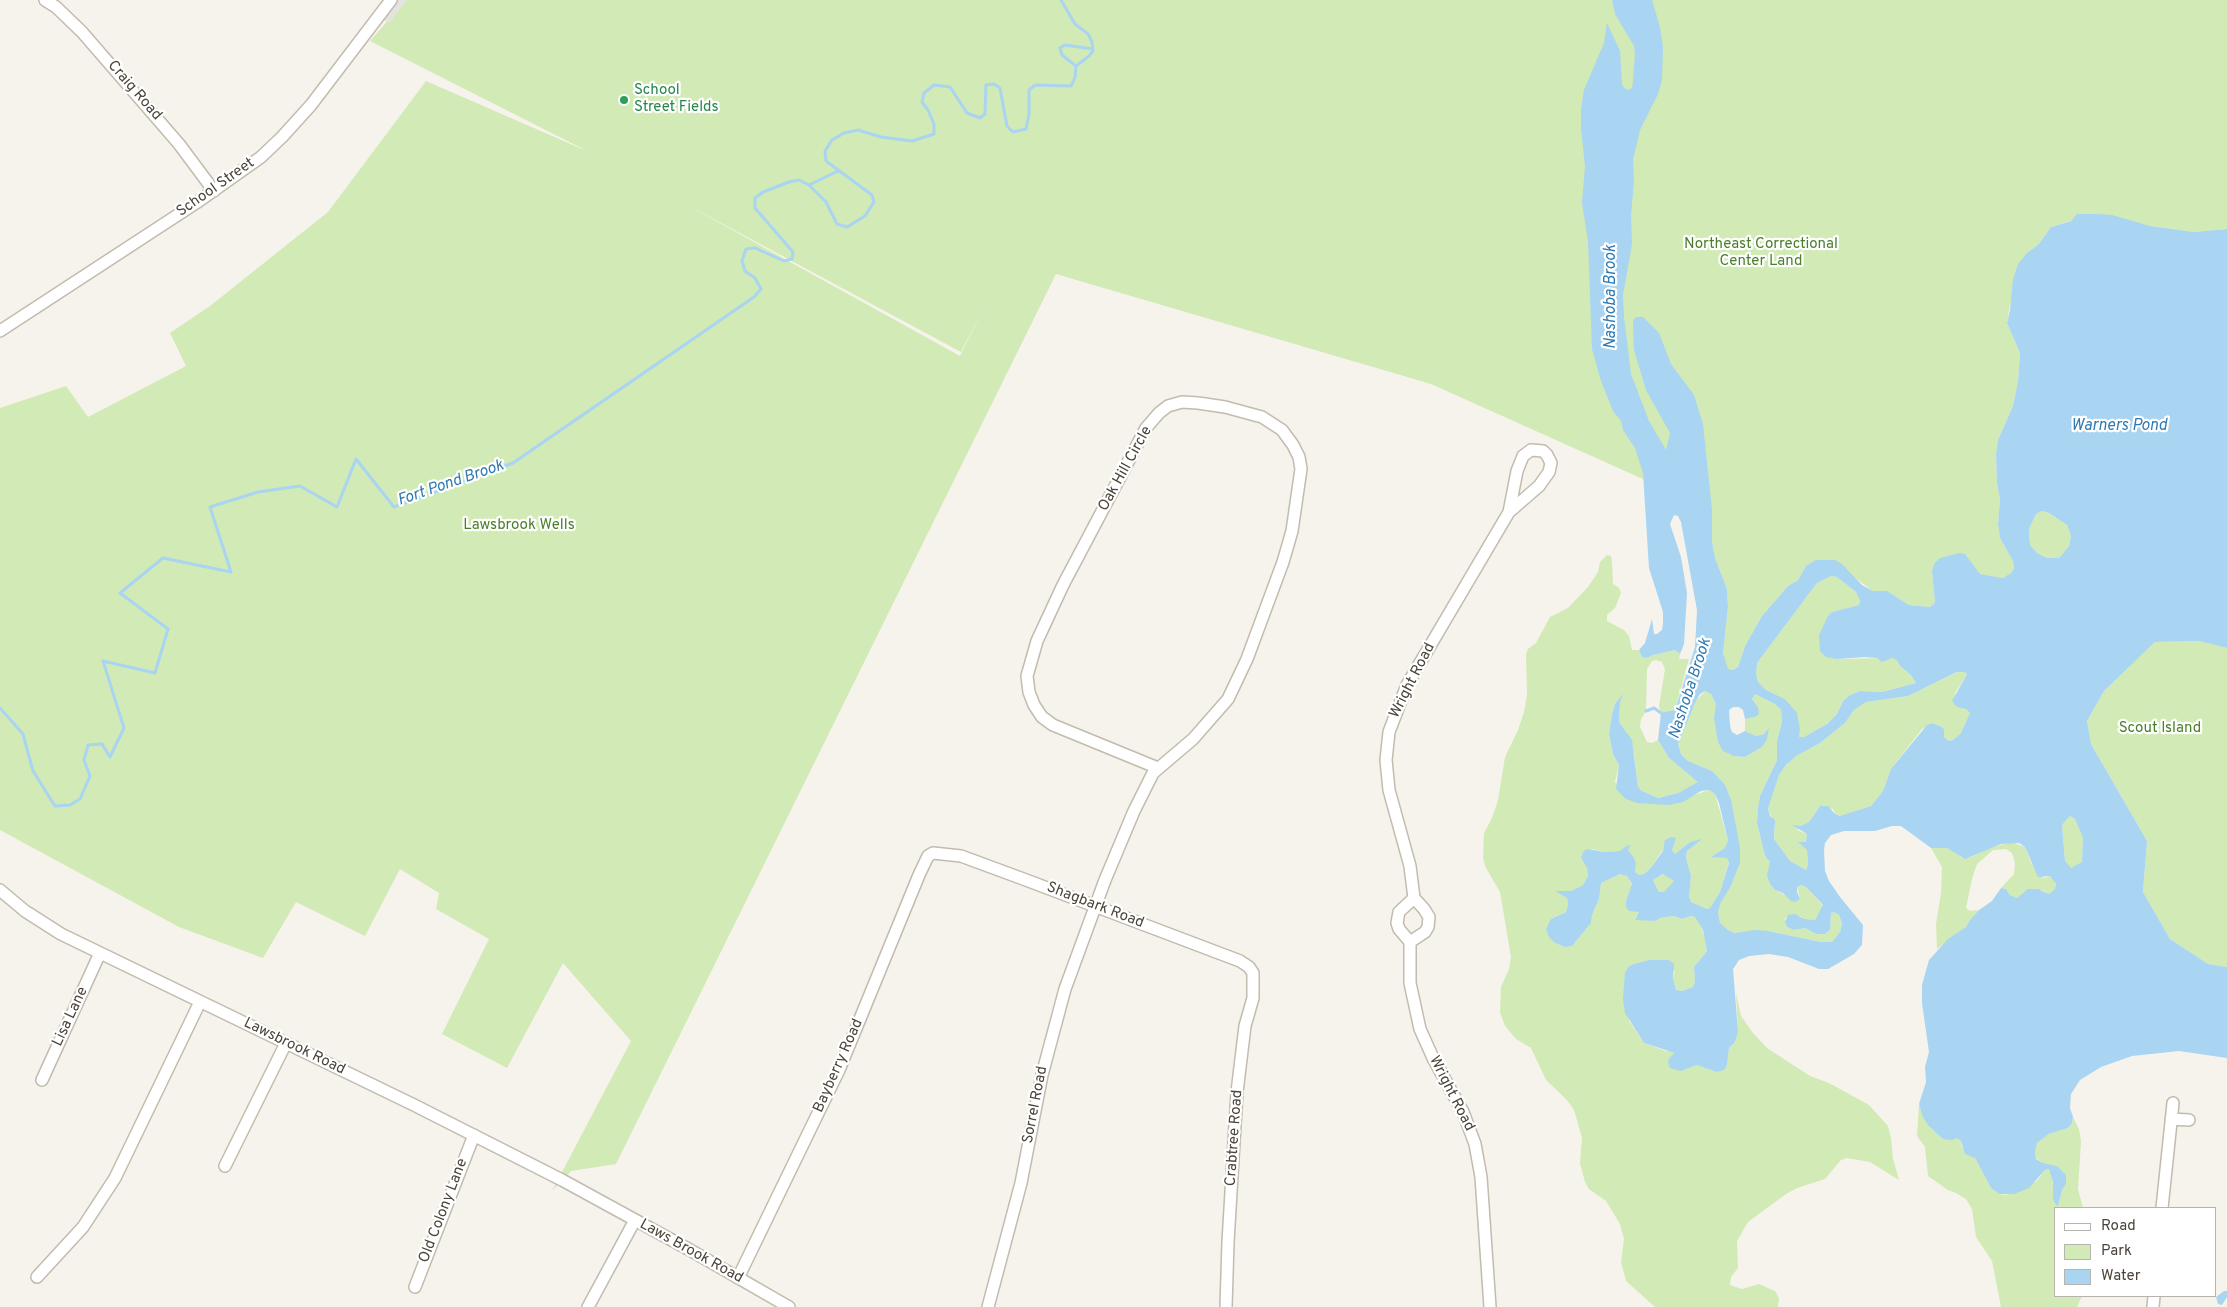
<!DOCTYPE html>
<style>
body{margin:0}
#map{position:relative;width:2227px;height:1307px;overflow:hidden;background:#f6f3ec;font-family:Overpass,sans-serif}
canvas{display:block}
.legend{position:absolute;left:2054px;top:1207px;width:162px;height:90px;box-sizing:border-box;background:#fff;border:1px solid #b7b4b0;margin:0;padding:6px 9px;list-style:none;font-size:15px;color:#4b4439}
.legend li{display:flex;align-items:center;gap:10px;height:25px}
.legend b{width:25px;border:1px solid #b7b4b0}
</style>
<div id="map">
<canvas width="2227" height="1307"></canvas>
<ul class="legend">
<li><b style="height:6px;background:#fff"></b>Road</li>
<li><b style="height:14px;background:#d2eab5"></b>Park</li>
<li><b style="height:14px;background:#a9d4f2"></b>Water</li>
</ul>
</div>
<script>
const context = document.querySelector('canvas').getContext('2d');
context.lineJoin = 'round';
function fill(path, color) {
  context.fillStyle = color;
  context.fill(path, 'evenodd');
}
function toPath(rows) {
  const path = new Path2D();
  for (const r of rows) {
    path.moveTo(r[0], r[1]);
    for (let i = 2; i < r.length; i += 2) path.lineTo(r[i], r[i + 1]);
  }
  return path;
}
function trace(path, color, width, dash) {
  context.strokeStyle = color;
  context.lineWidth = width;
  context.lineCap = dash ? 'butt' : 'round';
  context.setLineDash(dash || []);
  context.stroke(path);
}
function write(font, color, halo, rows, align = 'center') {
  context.font = font + ' Overpass,sans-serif';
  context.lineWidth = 4.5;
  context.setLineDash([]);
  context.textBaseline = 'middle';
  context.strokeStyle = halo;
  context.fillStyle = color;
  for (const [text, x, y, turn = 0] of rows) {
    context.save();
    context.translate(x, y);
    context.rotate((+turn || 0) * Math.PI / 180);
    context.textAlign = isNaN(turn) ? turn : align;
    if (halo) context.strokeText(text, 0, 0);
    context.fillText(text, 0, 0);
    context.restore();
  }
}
const green = toPath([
 [406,0,2227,0,2227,229,2194,232,2150,226,2097,214,2088,215,2051,227,2039,244,2027,253,2010,304,2007,323,2020,353,2018,381,2013,406,1998,440,1996,454,1997,483,2000,499,1998,524,2000,538,2013,561,2014,568,2011,573,2004,578,1979,574,1965,555,1932,572,1935,602,1930,607,1909,605,1887,591,1873,591,1851,575,1842,564,1806,566,1798,580,1788,586,1762,616,1745,646,1738,667,1733,670,1727,669,1725,663,1723,653,1728,607,1727,589,1715,558,1712,541,1712,510,1431,384,1056,274,616,1164,571,1171,552,1191,631,1041,563,963,507,1068,442,1034,489,939,436,909,439,893,400,869,365,936,296,902,263,958,179,927,0,830,0,408,66,386,88,417,186,366,170,333,210,306,328,212,426,81,589,152,370,41],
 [680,201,961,352,983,309,960,356],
 [2042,511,2049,513,2067,525,2071,536,2069,546,2059,558,2047,558,2037,553,2030,545,2029,529,2036,514],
 [1607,555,1611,556,1612,562,1613,584,1619,588,1621,593,1615,608,1607,615,1607,621,1624,630,1629,636,1632,650,1639,650,1642,657,1647,658,1653,655,1675,650,1680,654,1679,659,1689,659,1675,710,1668,713,1661,713,1659,706,1665,669,1662,662,1656,660,1652,661,1647,669,1646,711,1641,719,1640,727,1647,742,1652,743,1658,740,1669,758,1699,782,1678,793,1657,798,1642,791,1638,787,1634,753,1626,731,1622,728,1619,722,1620,703,1622,697,1615,704,1612,714,1609,734,1613,754,1619,765,1615,782,1637,803,1657,803,1692,796,1709,790,1715,794,1728,840,1725,848,1713,856,1728,858,1729,862,1720,892,1710,908,1707,909,1691,902,1689,897,1691,876,1686,858,1687,851,1700,840,1690,842,1675,854,1672,851,1673,845,1666,845,1650,869,1644,874,1639,875,1635,872,1636,864,1628,850,1630,846,1626,846,1621,851,1605,852,1592,849,1581,858,1587,868,1588,876,1583,885,1571,891,1556,891,1567,898,1568,904,1566,912,1551,919,1555,943,1565,947,1572,946,1591,923,1592,915,1599,899,1601,883,1620,874,1627,876,1632,885,1626,901,1639,912,1635,919,1654,921,1660,918,1674,916,1682,919,1691,916,1695,917,1699,921,1706,941,1707,951,1694,967,1695,981,1693,987,1682,991,1676,990,1673,979,1675,971,1625,973,1629,1021,1644,1043,1666,1051,1673,1051,1676,1053,1670,1057,1681,1071,1697,1065,1716,1072,1727,1065,1729,1048,1735,1042,1738,1032,1736,993,1741,1016,1753,1033,1767,1048,1810,1076,1829,1083,1869,1105,1888,1126,1891,1138,1893,1159,1899,1180,1870,1162,1847,1158,1841,1160,1825,1179,1797,1188,1786,1194,1748,1222,1737,1241,1738,1268,1731,1277,1730,1285,1742,1289,1759,1284,1775,1291,1779,1298,1778,1307,1655,1307,1626,1281,1621,1262,1624,1239,1620,1224,1606,1201,1589,1189,1585,1182,1580,1163,1582,1138,1574,1110,1567,1100,1546,1080,1531,1048,1516,1039,1505,1026,1500,1012,1501,987,1509,969,1511,957,1500,892,1486,868,1483,858,1484,833,1492,818,1498,800,1505,757,1518,730,1524,712,1527,695,1526,654,1528,649,1536,643,1550,617,1568,608,1588,587,1598,572,1600,562],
 [1831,576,1837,577,1856,592,1860,601,1859,605,1832,612,1837,659,1892,658,1897,659,1900,666,1911,675,1916,683,1882,692,1860,691,1850,695,1843,701,1837,714,1827,724,1804,737,1799,737,1800,730,1785,699,1766,690,1758,682,1756,674,1757,663,1817,583],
 [2199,641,2227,648,2227,967,2208,964,2170,939,2143,892,2147,841,2091,744,2087,721,2104,691,2155,642],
 [1958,672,1964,672,1967,674,1955,693,1957,706,1966,709,1970,713,1961,733,1953,740,1949,741,1944,737,1944,729,1940,726,1934,723,1922,729,1891,769,1883,791,1871,806,1841,816,1835,814,1833,809,1820,806,1809,822,1797,830,1807,834,1806,842,1799,842,1807,850,1808,865,1806,870,1790,861,1774,839,1775,825,1768,809,1779,775,1786,765,1795,756,1820,743,1845,723,1854,710,1866,702,1908,696],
 [1705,691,1711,694,1716,704,1716,709,1734,756,1745,757,1762,747,1764,734,1756,736,1745,731,1745,719,1755,717,1758,707,1752,699,1755,694,1775,704,1781,710,1782,722,1777,741,1777,760,1760,796,1758,808,1757,823,1765,856,1770,862,1770,884,1775,890,1789,897,1800,899,1797,887,1801,885,1806,887,1823,906,1815,920,1804,919,1800,916,1785,918,1787,927,1794,930,1805,928,1816,934,1825,934,1830,930,1831,912,1834,912,1839,915,1842,925,1840,932,1832,942,1821,942,1768,931,1735,933,1728,930,1720,923,1718,912,1721,901,1730,888,1740,863,1712,771,1688,761,1681,754,1678,744,1696,701],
 [2070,816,2075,819,2083,837,2082,862,2076,867,2070,868,2065,861,2062,825],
 [2012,842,2025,847,2031,863,2044,878,2050,876,2053,879,2056,885,2055,889,2049,894,2042,890,2022,895,2017,898,2010,895,2006,889,2001,888,2014,874,2015,863,2012,853,2006,849,1993,850,1977,864,1972,879,1966,908,1970,911,1979,910,1970,920,1966,927,1937,949,1936,924,1941,893,1942,867,1931,848,1947,848,1957,853,1962,858,1971,857,1989,848],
 [1664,874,1675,881,1665,892,1659,892,1653,880],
 [1919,1104,1922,1115,1943,1139,1957,1138,1961,1141,1962,1147,1975,1158,1991,1188,1999,1194,2006,1195,2037,1181,2045,1170,2049,1169,2052,1174,2053,1189,2058,1206,2062,1190,2066,1184,2057,1166,2043,1163,2036,1158,2035,1152,2037,1143,2049,1134,2068,1128,2072,1123,2073,1117,2079,1129,2081,1141,2078,1189,2083,1208,2056,1208,2056,1296,2082,1296,2077,1307,2001,1307,1992,1261,1976,1237,1972,1209,1966,1199,1956,1193,1948,1190,1928,1176,1925,1147,1917,1136]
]);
const parking = toPath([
 [397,0,407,0,389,23,382,19]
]);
const water = toPath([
 [1612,0,1652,0,1660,27,1663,47,1662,80,1658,94,1640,130,1633,160,1634,180,1631,216,1632,244,1623,295,1624,317,1631,374,1649,421,1666,450,1670,433,1646,390,1634,350,1633,321,1636,317,1643,317,1659,333,1671,364,1694,395,1703,424,1712,510,1712,541,1715,558,1727,589,1728,607,1723,653,1728,669,1733,670,1738,667,1745,646,1762,616,1788,586,1798,580,1806,566,1816,560,1835,560,1842,564,1862,585,1873,591,1887,591,1909,605,1930,607,1935,602,1932,572,1934,564,1940,558,1959,553,1965,554,1980,574,2003,578,2011,573,2014,568,2013,561,2000,538,1998,524,2000,499,1997,483,1996,454,1998,440,2013,406,2018,381,2020,353,2007,323,2010,310,2013,279,2018,264,2027,253,2039,244,2051,227,2071,221,2077,214,2097,214,2112,215,2150,226,2194,232,2227,229,2227,648,2199,641,2155,642,2104,691,2087,721,2091,744,2147,841,2143,892,2170,939,2208,964,2227,967,2227,1058,2179,1051,2132,1056,2101,1067,2080,1080,2071,1094,2070,1108,2073,1117,2072,1123,2068,1128,2049,1134,2037,1143,2035,1152,2036,1159,2043,1163,2057,1166,2066,1175,2066,1184,2062,1190,2058,1206,2056,1205,2053,1199,2053,1182,2049,1169,2045,1170,2029,1188,2014,1194,1999,1194,1991,1188,1975,1158,1965,1154,1961,1141,1957,1138,1952,1140,1943,1139,1928,1125,1922,1115,1919,1104,1926,1082,1925,1067,1929,1052,1922,1003,1922,985,1929,960,1948,939,1966,927,1970,920,1979,910,1992,901,2001,888,2006,889,2010,895,2017,898,2028,889,2038,889,2049,894,2055,889,2056,884,2050,876,2038,877,2025,847,2019,843,2001,844,1965,859,1947,848,1931,848,1901,826,1892,826,1875,831,1844,831,1831,835,1825,843,1824,850,1825,871,1829,881,1840,897,1863,925,1862,945,1854,954,1828,969,1819,969,1788,957,1769,954,1749,956,1739,960,1733,969,1738,1032,1735,1042,1729,1048,1727,1065,1724,1070,1716,1072,1697,1065,1681,1071,1670,1068,1668,1062,1670,1057,1675,1053,1644,1043,1625,1013,1623,999,1625,973,1628,967,1634,964,1650,960,1669,960,1674,964,1673,979,1676,990,1682,991,1693,987,1695,981,1694,967,1707,951,1703,930,1695,917,1691,916,1682,919,1674,916,1660,918,1655,921,1635,920,1639,912,1629,911,1626,907,1626,901,1632,884,1627,876,1620,874,1601,883,1599,899,1592,915,1591,923,1572,946,1565,947,1555,943,1549,937,1546,929,1551,919,1566,912,1568,904,1567,898,1555,891,1571,891,1583,885,1588,876,1587,868,1581,858,1583,852,1587,849,1605,852,1620,851,1626,846,1631,845,1628,850,1634,858,1636,864,1635,872,1639,875,1644,874,1650,869,1663,851,1665,840,1671,837,1676,838,1672,850,1675,854,1690,842,1702,839,1687,851,1686,858,1691,876,1689,897,1691,902,1707,909,1710,908,1720,892,1729,863,1727,858,1711,857,1725,848,1728,840,1719,803,1715,794,1709,790,1701,791,1683,802,1669,805,1637,803,1626,799,1616,789,1619,765,1613,754,1609,734,1612,714,1615,704,1623,694,1620,703,1619,722,1632,740,1638,787,1642,791,1658,798,1678,793,1698,782,1669,758,1658,740,1661,713,1675,710,1695,647,1697,610,1681,522,1678,516,1674,515,1670,524,1681,557,1687,593,1684,644,1680,654,1675,650,1653,655,1647,658,1642,657,1639,650,1645,643,1652,619,1654,634,1657,634,1662,630,1663,623,1663,612,1649,568,1643,473,1635,448,1623,430,1621,421,1613,411,1601,381,1592,349,1588,241,1582,203,1585,166,1581,128,1581,109,1584,90,1604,43,1607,23,1620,51,1622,84,1624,88,1628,90,1632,88,1633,81,1635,53,1634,46,1615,14],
 [2042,511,2049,513,2067,525,2071,536,2069,546,2059,558,2047,558,2037,553,2030,545,2029,529,2036,514],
 [1831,576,1837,577,1856,592,1860,601,1859,605,1832,612,1828,616,1819,635,1820,651,1826,657,1837,659,1865,657,1877,658,1882,662,1892,658,1897,660,1900,666,1911,675,1916,683,1882,692,1860,691,1850,695,1843,701,1837,714,1827,724,1804,737,1799,737,1800,730,1797,713,1785,699,1766,690,1758,682,1756,674,1757,663,1817,583],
 [1957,672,1964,672,1967,674,1952,701,1957,707,1966,709,1970,713,1961,733,1953,740,1949,741,1944,737,1944,729,1940,726,1933,723,1927,725,1891,769,1883,791,1871,806,1840,816,1835,814,1828,806,1820,806,1809,822,1801,826,1792,825,1807,834,1806,842,1798,842,1807,850,1808,865,1806,870,1790,861,1774,839,1775,820,1770,816,1768,809,1779,775,1786,765,1796,756,1820,743,1845,723,1854,710,1866,702,1908,696],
 [1705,691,1711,694,1716,704,1714,718,1718,742,1723,751,1734,756,1745,757,1762,747,1767,739,1769,728,1764,734,1756,736,1745,731,1737,735,1732,732,1730,726,1729,710,1733,707,1739,707,1743,710,1745,719,1755,717,1759,714,1758,707,1752,699,1755,694,1775,704,1781,710,1782,722,1777,741,1777,760,1760,796,1758,808,1757,823,1765,856,1770,862,1767,875,1770,884,1775,890,1783,893,1791,901,1795,902,1800,899,1797,892,1797,887,1801,885,1806,887,1823,905,1815,920,1804,919,1795,914,1788,915,1785,922,1787,927,1794,930,1805,928,1816,934,1825,934,1830,930,1831,913,1834,912,1839,915,1842,924,1840,932,1832,942,1821,942,1768,931,1755,930,1735,933,1728,930,1720,923,1718,912,1721,902,1730,888,1740,863,1740,848,1731,800,1725,785,1712,771,1688,761,1681,754,1678,744,1696,701,1700,694],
 [2070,816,2075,819,2083,838,2082,862,2071,868,2065,861,2062,825],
 [1663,874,1674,881,1664,892,1659,892,1653,880],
 [2224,1291,2227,1291,2227,1297,2222,1305,2218,1304,2216,1297]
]);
const stream = toPath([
 [1076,66,1062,55,1060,48,1065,45,1093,49],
 [809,185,838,171],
 [0,708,23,734,33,771,55,806,70,805,80,799,90,776,84,760,88,745,102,744,110,757,124,728,103,661,155,673,168,629,120,593,163,558,231,572,210,507,258,492,300,486,337,507,356,459,394,507,513,463,754,297,761,289,755,278,745,271,742,261,746,249,755,248,784,261,792,259,793,252,755,208,755,198,763,192,789,182,799,180,809,185,826,202,837,224,847,227,865,216,874,202,872,195,826,161,825,151,832,140,844,133,858,130,881,137,912,141,934,134,934,124,928,110,922,102,924,93,934,85,950,87,967,113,980,118,985,114,986,85,994,84,1000,88,1007,126,1013,132,1026,129,1029,114,1029,90,1035,85,1071,86,1075,78,1076,66,1089,56,1093,51,1092,42,1088,34,1075,24,1061,0],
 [1646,711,1654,708,1661,713]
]);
const minor = toPath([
 [45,0,56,7,82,32,179,144,214,191],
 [0,331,196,203,261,157,282,137,311,105,391,0],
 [0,890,25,911,61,934,414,1105,562,1180,690,1250,789,1307],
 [1414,898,1399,912,1397,923,1399,929,1410,942,1410,983,1420,1029,1433,1058,1463,1112,1475,1144,1481,1177,1490,1307],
 [1410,942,1425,932,1428,927,1429,917,1424,909,1414,898,1410,866,1389,790,1386,760,1389,732,1407,685,1509,512,1539,486,1549,472,1551,463,1547,455,1543,451,1531,450,1523,456,1517,471,1509,512],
 [42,1080,100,953],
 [2171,1119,2189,1120],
 [225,1166,286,1043],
 [2162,1208,2173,1103],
 [37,1277,83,1227,115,1178,200,1002],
 [738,1278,839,1070,919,875,928,856,933,853,961,856,1026,880,1240,961,1249,967,1253,973,1253,998,1245,1026,1237,1092,1228,1242,1226,1307],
 [415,1287,474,1135],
 [588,1307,635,1220],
 [988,1307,1021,1183,1042,1075,1065,989,1105,880,1134,811,1153,773,1193,739,1228,699,1247,659,1283,562,1292,531,1301,469,1299,457,1293,445,1282,430,1262,417,1225,407,1198,403,1182,402,1168,406,1159,413,1146,428,1063,585,1037,641,1027,676,1029,692,1034,705,1042,717,1053,725,1158,768],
 [2153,1307,2154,1296]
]);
const markers = [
 [624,100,5,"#2e9e5b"]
];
const streetNames = [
 ["Craig Road",134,91,49],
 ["School Street",216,188,-35],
 ["Oak Hill Circle",1126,469,-61],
 ["Wright Road",1413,681,-63],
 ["Shagbark Road",1095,906,21],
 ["Lisa Lane",71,1017,-65],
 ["Lawsbrook Road",294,1047,26],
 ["Bayberry Road",839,1066,-66],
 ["Wright Road",1451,1094,63],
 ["Sorrel Road",1036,1105,-79],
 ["Crabtree Road",1235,1138,-86],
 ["Old Colony Lane",444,1211,-69],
 ["Laws Brook Road",691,1252,29]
];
const leisureNames = [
 ["School",634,91],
 ["Street Fields",634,108]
];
const parkNames = [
 ["Northeast Correctional",1761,245],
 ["Center Land",1761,262],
 ["Lawsbrook Wells",519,526],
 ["Scout Island",2160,729]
];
const waterNames = [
 ["Nashoba Brook",1612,297,-90],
 ["Warners Pond",2119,427],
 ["Fort Pond Brook",451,484,-19],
 ["Nashoba Brook",1691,689,-72]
];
fill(green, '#d2eab5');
fill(parking, '#e5e3e0');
fill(water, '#a9d4f2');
trace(stream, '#a9d4f2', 3);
trace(minor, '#c2bbae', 14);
trace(minor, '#fff', 11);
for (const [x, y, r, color] of markers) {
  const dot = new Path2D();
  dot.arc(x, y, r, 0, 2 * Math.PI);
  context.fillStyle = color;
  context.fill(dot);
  trace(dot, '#fff', 2);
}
write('15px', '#4b4439', '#fff', streetNames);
write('15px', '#27864d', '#fff', leisureNames, 'left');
write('15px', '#4a7f2a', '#fff', parkNames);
write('italic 16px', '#2e7ab2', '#fff', waterNames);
</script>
